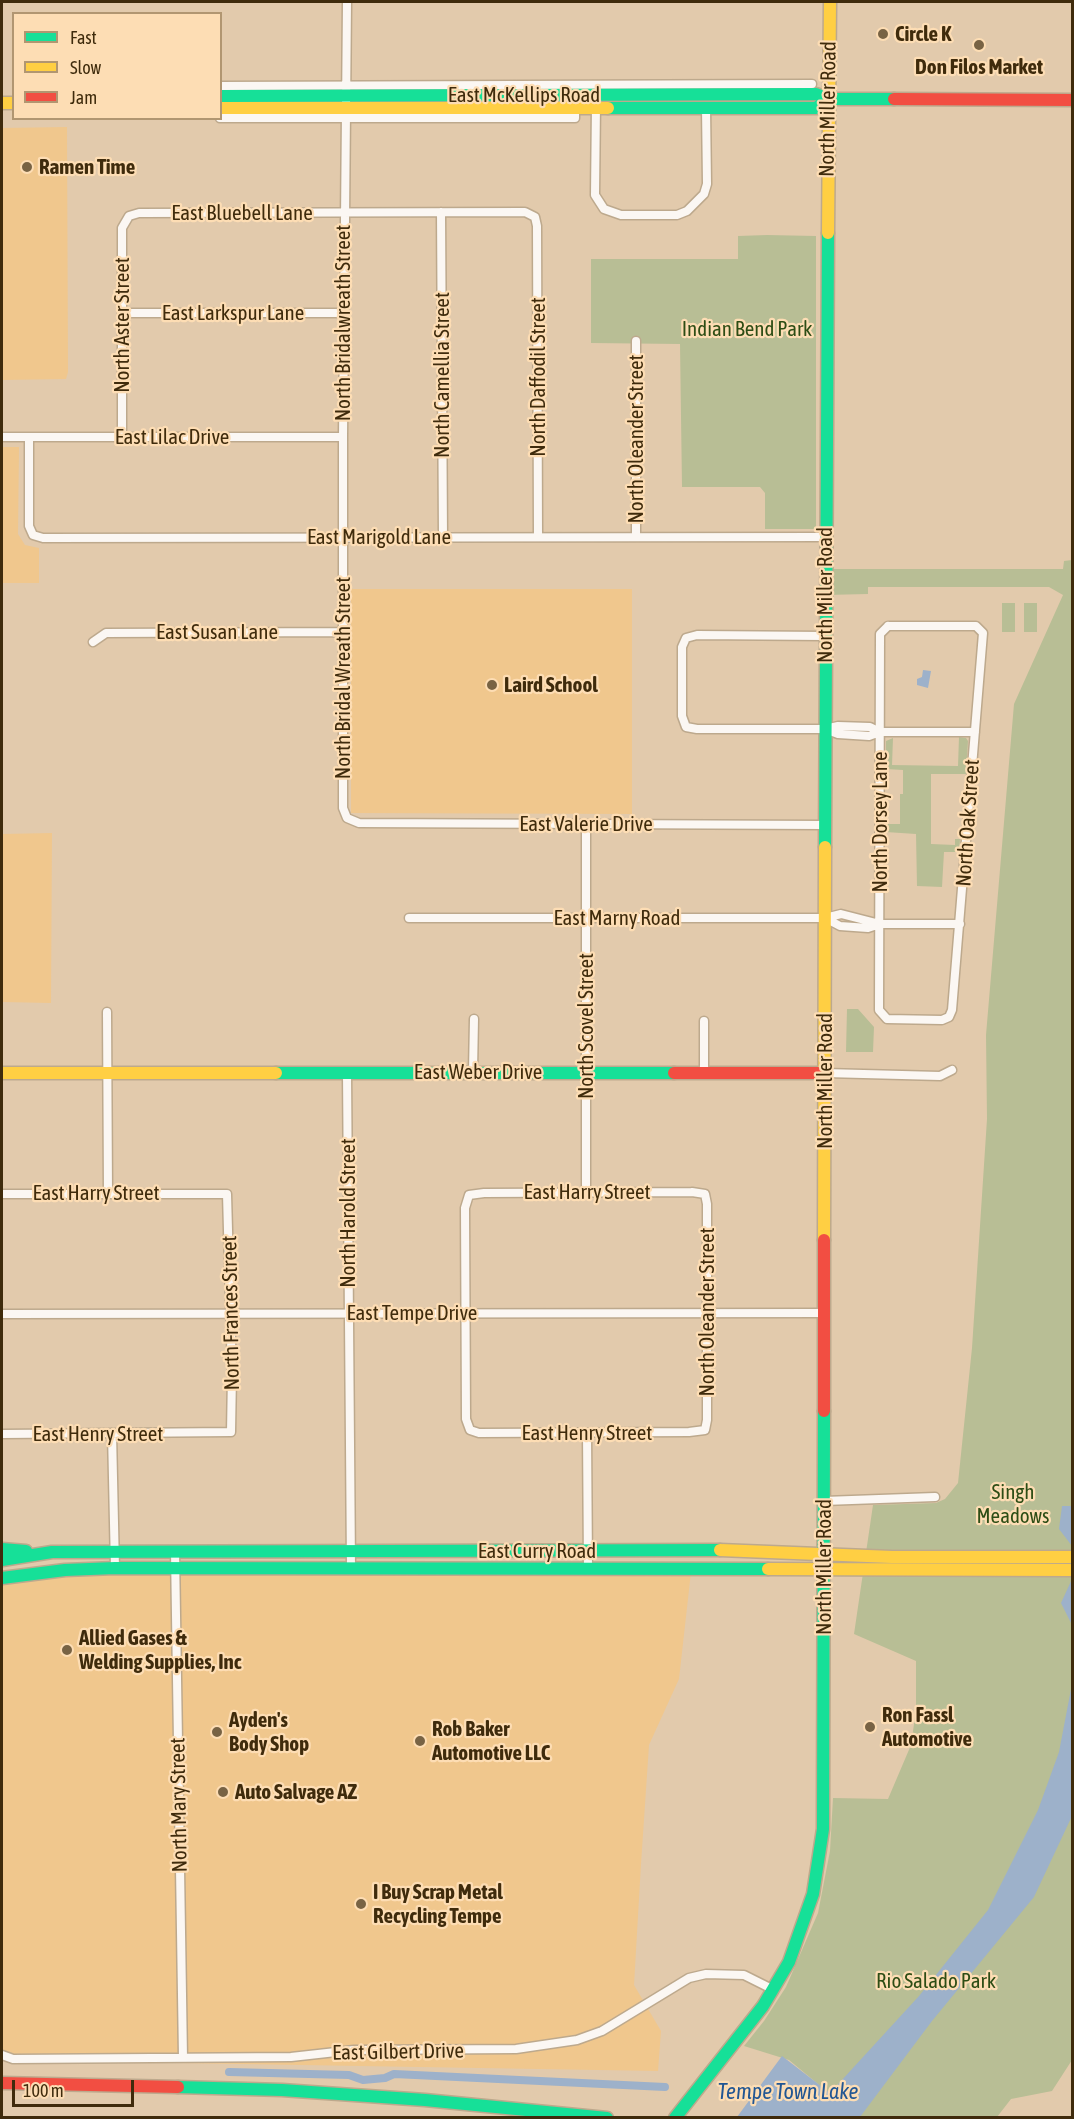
<!DOCTYPE html>
<style>
body{margin:0}
#map{position:relative;width:1074px;height:2119px;overflow:hidden;background:#e2caac;font-family:"Asap Condensed",sans-serif}
canvas{display:block}
.frame{position:absolute;inset:0;border:3px solid #3f2b0c;pointer-events:none}
.legend{position:absolute;left:12px;top:12px;width:210px;height:108px;box-sizing:border-box;background:#fdddb4;border:2px solid #b19671;margin:0;padding:8px 10px;list-style:none;font-size:18px;color:#3f2b0c}
.legend li{display:flex;align-items:center;gap:12px;height:30px}
.legend b{width:30px;border:2px solid #b19671}
.scale{position:absolute;left:12px;top:2080px;width:122px;height:27px;box-sizing:border-box;border:3px solid #3f2b0c;border-top:0;padding-left:8px;font-size:18px;line-height:21px;white-space:nowrap;color:#3f2b0c;-webkit-text-stroke:4px #fdddb4;paint-order:stroke}
</style>
<div id="map">
<canvas width="1074" height="2119"></canvas>
<div class="frame"></div>
<ul class="legend">
<li><b style="height:8px;background:#16e098"></b>Fast</li>
<li><b style="height:8px;background:#ffcf43"></b>Slow</li>
<li><b style="height:8px;background:#f24e42"></b>Jam</li>
</ul>
<div class="scale">100 m</div>
</div>
<script>
const context = document.querySelector('canvas').getContext('2d');
context.lineJoin = 'round';
function fill(path, color) {
  context.fillStyle = color;
  context.fill(path, 'evenodd');
}
function toPath(rows) {
  const path = new Path2D();
  for (const r of rows) {
    path.moveTo(r[0], r[1]);
    for (let i = 2; i < r.length; i += 2) path.lineTo(r[i], r[i + 1]);
  }
  return path;
}
function trace(path, color, width, dash) {
  context.strokeStyle = color;
  context.lineWidth = width;
  context.lineCap = dash ? 'butt' : 'round';
  context.setLineDash(dash || []);
  context.stroke(path);
}
function write(font, color, halo, rows, align = 'center') {
  context.font = font + ' "Asap Condensed",sans-serif';
  context.lineWidth = 4.5;
  context.setLineDash([]);
  context.textBaseline = 'middle';
  context.strokeStyle = halo;
  context.fillStyle = color;
  for (const [text, x, y, turn = 0] of rows) {
    context.save();
    context.translate(x, y);
    context.rotate((+turn || 0) * Math.PI / 180);
    context.textAlign = isNaN(turn) ? turn : align;
    if (halo) context.strokeText(text, 0, 0);
    context.fillText(text, 0, 0);
    context.restore();
  }
}
const built = toPath([
 [67,127,68,372,66,379,2,380,2,128],
 [2,447,19,447,18,534,25,545,39,548,39,583,2,583],
 [351,589,632,589,632,814,351,813],
 [52,833,51,1003,2,1002,2,834],
 [691,1572,679,1679,649,1745,641,1864,634,1985,661,2031,658,2071,2,2060,2,1579,133,1573]
]);
const green = toPath([
 [767,235,816,236,816,529,765,529,765,493,760,487,682,487,680,344,591,343,591,259,738,259,738,236],
 [1072,560,1072,2060,1052,2091,1011,2099,997,2117,859,2118,789,2060,744,2046,764,2021,786,1987,818,1913,830,1851,833,1798,888,1799,911,1745,916,1710,916,1661,854,1634,873,1505,936,1503,945,1499,958,1483,972,1348,987,1119,986,1035,1014,704,1063,595,1049,587,868,587,868,594,825,595,825,569,1063,569,1064,561],
 [1002,603,1015,603,1015,632,1002,632],
 [1024,603,1037,603,1037,632,1024,632],
 [959,737,966,738,968,741,966,774,931,774,931,844,955,845,955,839,960,839,959,852,944,852,942,887,917,886,916,834,886,832,886,824,900,824,900,794,903,794,903,770,886,769,886,741,893,738,892,765,958,766],
 [847,1009,858,1009,874,1027,873,1052,846,1052]
]);
const water = toPath([
 [923,670,931,671,928,688,917,685,917,679,922,677],
 [1062,1506,1072,1506,1072,1546,1059,1529],
 [1072,1579,1072,1625,1061,1603],
 [1072,1659,1072,1816,1034,1897,932,2021,860,2117,737,2117,782,2056,830,2093,919,1996,988,1910,1038,1810,1059,1752,1071,1689]
]);
const canal = toPath([
 [229,2072,349,2075,363,2080,385,2078,394,2074,665,2087]
]);
const street = toPath([
 [347,2,343,437,343,808,347,818,359,823,826,825],
 [220,86,812,84],
 [596,104,595,195,604,209,621,215,677,215,687,211,704,194,707,184,706,108],
 [220,118,575,118,575,108],
 [441,212,443,537],
 [123,313,344,313],
 [122,436,122,228,129,216,139,213,525,212,535,217,537,226,538,537],
 [2,437,343,437],
 [29,437,29,526,33,535,43,538,825,537],
 [636,537,636,341],
 [888,626,976,626,983,633,952,1010,949,1017,942,1020,887,1019,879,1010,880,634,888,626],
 [825,636,697,635,686,638,682,647,682,716,686,727,697,729,825,729,838,726,870,727,880,732],
 [93,642,106,633,344,632],
 [825,729,838,734,869,736,880,732,975,732],
 [586,824,586,1192],
 [409,918,825,918,841,914,880,924],
 [825,918,840,926,868,928,880,924,960,924],
 [107,1012,108,1194],
 [473,1071,474,1019],
 [704,1072,704,1021],
 [347,1073,351,1568],
 [825,1073,940,1076,952,1070],
 [692,1192,705,1194,707,1204,707,1420,705,1430,689,1432,479,1433,470,1430,466,1419,465,1208,469,1195,484,1193,692,1192],
 [2,1194,227,1194,232,1375,231,1432,2,1434],
 [2,1314,823,1313],
 [112,1433,115,1568],
 [587,1433,588,1568],
 [824,1501,935,1497],
 [175,1552,183,2058],
 [2,2055,13,2059,291,2057,354,2050,516,2049,577,2040,602,2031,689,1978,706,1974,744,1975,774,1990]
]);
const fast = toPath([
 [220,96,816,94,828,99,894,99],
 [608,108,816,108,828,99],
 [825,847,828,233],
 [276,1073,674,1073],
 [2,1549,26,1551],
 [2,1560,52,1552,720,1550],
 [2,1578,65,1570,115,1568,768,1569],
 [178,2087,282,2090,425,2100,607,2118],
 [675,2118,763,2006,789,1962,813,1894,823,1829,824,1411]
]);
const slow = toPath([
 [2,103,14,103],
 [220,108,608,108],
 [828,233,830,2],
 [2,1073,276,1073],
 [824,1240,825,847],
 [720,1550,892,1557,1072,1557],
 [768,1569,1072,1570]
]);
const jam = toPath([
 [894,99,1072,100],
 [674,1073,825,1073],
 [824,1411,824,1240],
 [2,2083,178,2087]
]);
const markers = [
 [883,34,6,"#786344"],
 [979,45,6,"#786344"],
 [27,167,6,"#786344"],
 [492,685,6,"#786344"],
 [67,1650,6,"#786344"],
 [870,1727,6,"#786344"],
 [217,1732,6,"#786344"],
 [420,1741,6,"#786344"],
 [223,1792,6,"#786344"],
 [361,1904,6,"#786344"]
];
const poiNames = [
 ["Circle K",895,34],
 ["Don Filos Market",979,67,"center"],
 ["Ramen Time",39,167],
 ["Laird School",504,685],
 ["Allied Gases &",79,1638],
 ["Welding Supplies, Inc",79,1662],
 ["Ron Fassl",882,1715],
 ["Automotive",882,1739],
 ["Ayden's",229,1720],
 ["Body Shop",229,1744],
 ["Rob Baker",432,1729],
 ["Automotive LLC",432,1753],
 ["Auto Salvage AZ",235,1792],
 ["I Buy Scrap Metal",373,1892],
 ["Recycling Tempe",373,1916]
];
const streetNames = [
 ["East McKellips Road",524,95],
 ["North Miller Road",828,109,-89],
 ["East Bluebell Lane",242,213],
 ["East Larkspur Lane",233,313],
 ["North Bridalwreath Street",343,323,-90],
 ["North Aster Street",122,325,-90],
 ["North Camellia Street",442,375,-90],
 ["North Daffodil Street",538,377,-90],
 ["East Lilac Drive",172,437],
 ["North Oleander Street",636,439,-90],
 ["East Marigold Lane",379,537],
 ["North Miller Road",825,595,-90],
 ["East Susan Lane",217,632],
 ["North Bridal Wreath Street",343,678,-90],
 ["North Dorsey Lane",880,822,-90],
 ["North Oak Street",968,823,-86],
 ["East Valerie Drive",586,824],
 ["East Marny Road",617,918],
 ["North Scovel Street",586,1026,-90],
 ["East Weber Drive",478,1072],
 ["North Miller Road",825,1081,-90],
 ["East Harry Street",587,1192],
 ["East Harry Street",96,1193],
 ["North Harold Street",348,1213,-90],
 ["North Oleander Street",707,1312,-90],
 ["North Frances Street",231,1313,-91],
 ["East Tempe Drive",412,1313],
 ["East Henry Street",587,1433],
 ["East Henry Street",98,1434],
 ["East Curry Road",537,1551],
 ["North Miller Road",824,1567,-90],
 ["North Mary Street",179,1805,-91],
 ["East Gilbert Drive",398,2052,-1]
];
const parkNames = [
 ["Indian Bend Park",747,329],
 ["Singh",1013,1492],
 ["Meadows",1013,1516],
 ["Rio Salado Park",936,1981]
];
const waterNames = [
 ["Tempe Town Lake",788,2092]
];
fill(built, '#f0c78d');
fill(green, '#b8be95');
fill(water, '#9db1ca');
trace(canal, '#9db1ca', 8);
trace(street, '#bda98d', 11);
trace(fast, '#bda98d', 15);
trace(slow, '#bda98d', 15);
trace(jam, '#bda98d', 15);
trace(street, '#fbf7f3', 8);
trace(fast, '#16e098', 12);
trace(slow, '#ffcf43', 12);
trace(jam, '#f24e42', 12);
for (const [x, y, r, color] of markers) {
  const dot = new Path2D();
  dot.arc(x, y, r, 0, 2 * Math.PI);
  context.fillStyle = color;
  context.fill(dot);
  trace(dot, '#fdddb4', 2);
}
write('bold 21px', '#3f2b0c', '#fdddb4', poiNames, 'left');
write('21px', '#3f2b0c', '#fdddb4', streetNames);
write('21px', '#2d4d15', '#fdddb4', parkNames);
write('italic 22px', '#225693', '#fdddb4', waterNames);
</script>
